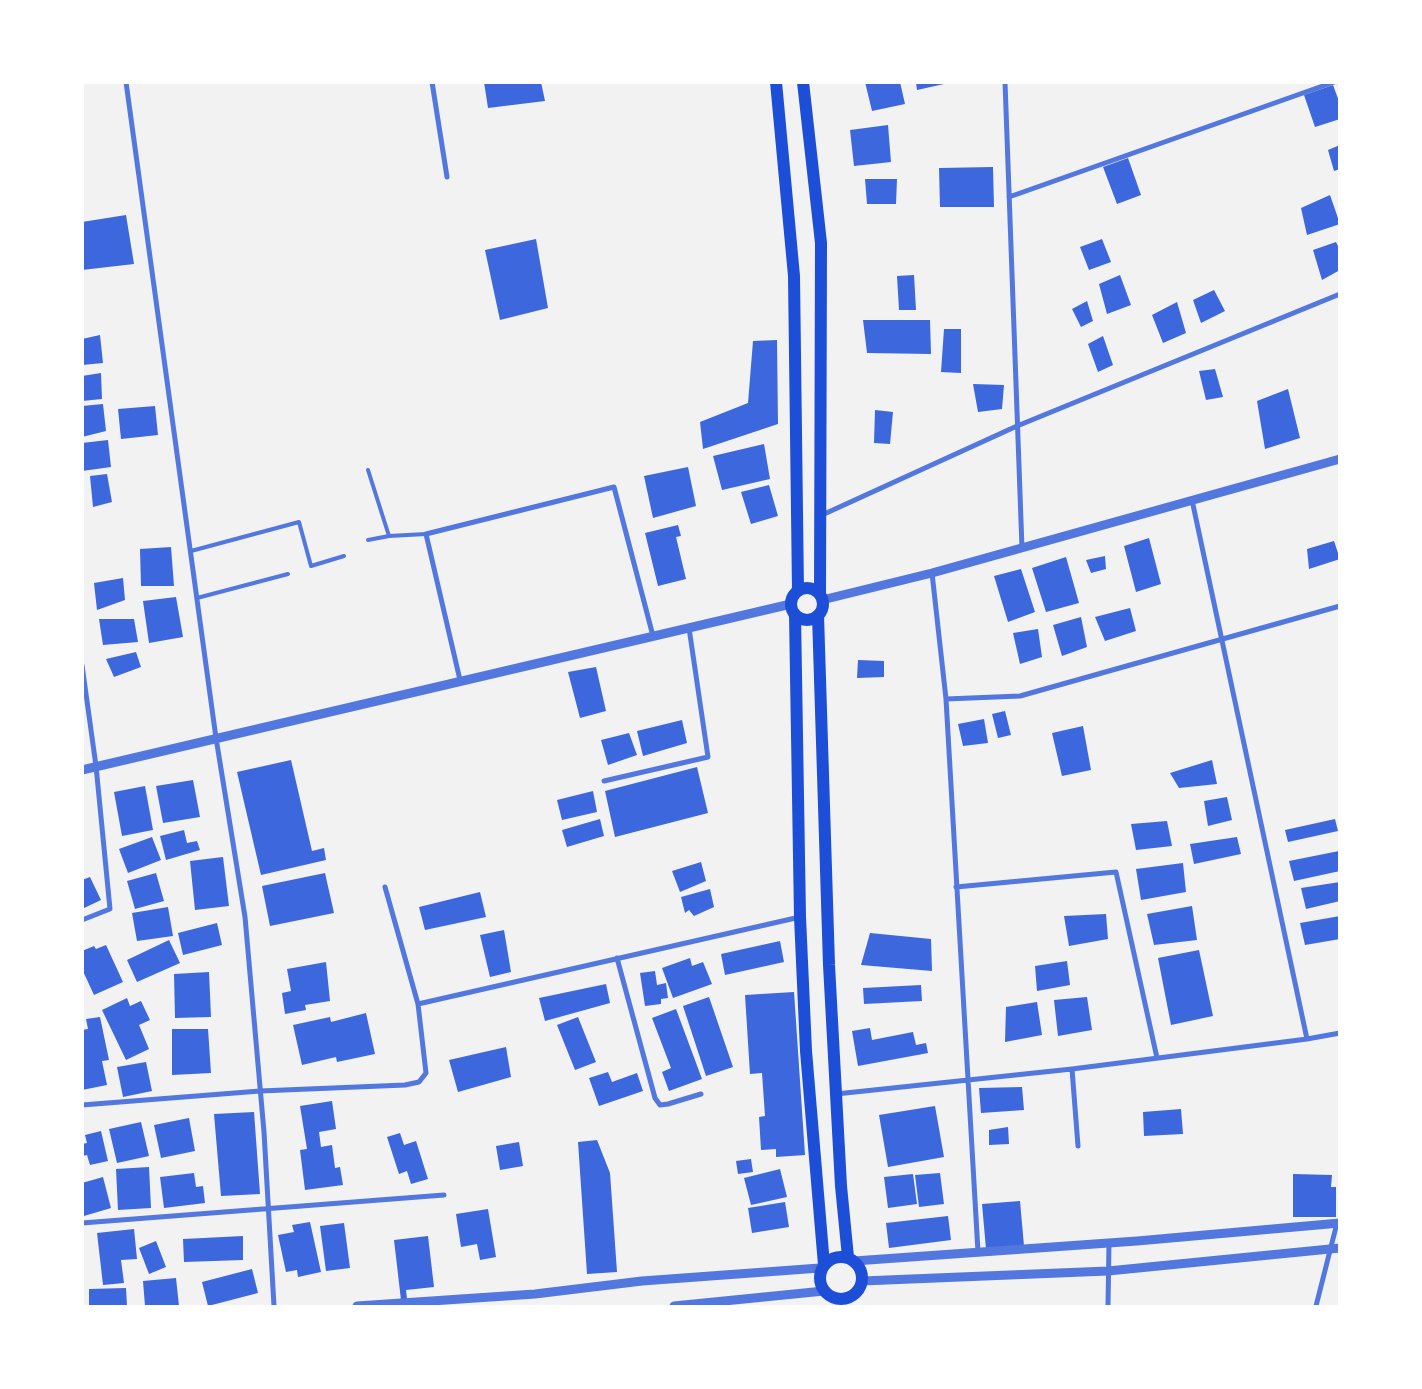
<!DOCTYPE html>
<style>
body{margin:0}
#map{position:relative;width:1422px;height:1389px;overflow:hidden;background:#f2f2f2;font-family:"Golos Text",sans-serif}
canvas{display:block}
.frame{position:absolute;inset:0;border:84px solid #fff;pointer-events:none}
</style>
<div id="map">
<canvas width="1422" height="1389"></canvas>
<div class="frame"></div>
</div>
<script>
const context = document.querySelector('canvas').getContext('2d');
context.lineJoin = 'round';
function fill(path, color) {
  context.fillStyle = color;
  context.fill(path, 'evenodd');
}
function toPath(rows) {
  const path = new Path2D();
  for (const r of rows) {
    if (r.length === 3) {
      path.moveTo(r[0] + r[2], r[1]);
      path.arc(r[0], r[1], r[2], 0, 2 * Math.PI);
      continue;
    }
    path.moveTo(r[0], r[1]);
    for (let i = 2; i < r.length; i += 2) path.lineTo(r[i], r[i + 1]);
  }
  return path;
}
function trace(path, color, width, dash) {
  context.strokeStyle = color;
  context.lineWidth = width;
  context.lineCap = dash ? 'butt' : 'round';
  context.setLineDash(dash || []);
  context.stroke(path);
}
const building = toPath([
 [484,82,541,82,545,101,488,108],
 [865,82,900,82,905,104,872,111],
 [916,82,944,82,944,84,917,90],
 [1333,85,1340,104,1340,119,1315,127,1304,95],
 [888,125,891,162,854,166,850,130],
 [1340,145,1340,169,1334,171,1328,150],
 [1128,158,1141,195,1117,204,1103,167],
 [993,167,994,207,940,207,939,168],
 [865,179,897,179,896,204,867,204],
 [1330,195,1340,224,1307,235,1301,208],
 [126,215,134,264,82,270,82,222],
 [536,239,548,308,500,320,485,250],
 [1102,239,1111,262,1089,270,1080,247],
 [1336,242,1340,250,1340,270,1322,280,1313,250],
 [914,275,916,310,899,310,897,276],
 [1120,275,1131,305,1107,314,1099,284],
 [1214,290,1225,311,1201,323,1193,300],
 [1087,301,1093,321,1081,327,1072,309],
 [1177,302,1186,333,1163,343,1152,315],
 [863,320,930,320,931,354,867,353],
 [944,329,961,329,961,373,941,372],
 [100,335,103,363,82,365,82,339],
 [1103,336,1113,365,1098,372,1088,344],
 [777,340,778,424,703,449,700,422,748,403,753,341],
 [1215,369,1223,397,1206,400,1199,371],
 [101,373,102,399,82,401,82,376],
 [973,384,1004,385,1002,409,978,412],
 [1288,389,1300,438,1265,449,1257,401],
 [103,404,106,431,82,437,82,406],
 [155,406,158,435,121,439,118,409],
 [875,410,893,412,890,444,874,443],
 [108,440,111,467,82,471,82,443],
 [764,444,770,479,722,490,713,456],
 [688,467,696,506,653,518,644,476],
 [107,474,112,502,93,507,90,476],
 [769,485,778,516,751,524,741,492],
 [678,525,681,536,676,537,686,579,658,586,645,533],
 [1149,538,1161,584,1136,592,1124,546],
 [1334,541,1340,559,1309,569,1307,549],
 [171,547,174,586,141,586,140,549],
 [1105,556,1106,569,1091,573,1086,560],
 [1066,557,1079,603,1046,612,1032,568],
 [1021,569,1035,612,1008,622,994,576],
 [123,578,125,600,97,610,94,583],
 [176,597,183,637,149,643,143,601],
 [1130,608,1136,631,1105,641,1095,617],
 [1081,617,1087,647,1062,656,1053,625],
 [99,619,134,619,138,642,103,645],
 [1038,629,1042,657,1020,664,1013,633],
 [136,652,141,667,114,677,106,659],
 [858,660,884,661,884,677,857,678],
 [596,667,606,711,580,718,568,672],
 [1005,711,1011,735,998,738,992,714],
 [984,719,988,743,963,746,958,724],
 [682,720,687,743,643,756,637,731],
 [1083,726,1091,770,1062,776,1052,733],
 [629,733,637,755,608,765,601,740],
 [291,760,312,851,324,848,326,860,261,875,237,772],
 [1212,760,1217,784,1179,788,1170,773],
 [697,767,708,813,615,837,605,791],
 [193,780,200,817,163,823,156,786],
 [145,786,153,830,122,836,114,792],
 [593,791,597,812,562,820,557,800],
 [1227,797,1232,820,1208,826,1204,801],
 [600,819,604,836,567,847,562,830],
 [1335,819,1338,831,1288,842,1285,830],
 [1167,821,1172,846,1136,850,1131,824],
 [184,830,187,843,197,841,200,850,166,860,160,836],
 [152,837,161,860,128,873,119,849],
 [1237,837,1241,854,1194,864,1190,844],
 [1339,851,1340,871,1294,881,1289,861],
 [223,857,229,906,195,910,190,861],
 [701,862,706,881,680,892,672,871],
 [1183,863,1186,892,1141,900,1136,869],
 [156,873,164,901,135,909,127,881],
 [325,873,334,913,270,926,262,886],
 [90,877,101,900,82,909,82,880],
 [1340,882,1340,901,1306,909,1301,888],
 [710,889,714,907,694,916,689,910,685,913,681,897],
 [480,892,486,917,425,930,419,907],
 [1192,906,1197,940,1154,945,1147,914],
 [168,907,173,936,137,941,132,913],
 [1106,914,1108,939,1069,946,1064,916],
 [1340,916,1340,939,1305,945,1300,923],
 [217,923,222,945,183,955,178,933],
 [504,930,511,972,490,977,480,935],
 [870,933,931,939,932,971,861,965],
 [169,940,180,963,137,982,127,960],
 [780,941,784,962,725,975,721,954],
 [106,945,123,982,94,995,82,969,82,951,94,946,96,949],
 [1199,950,1213,1016,1171,1025,1158,958],
 [690,958,692,966,703,962,712,984,673,998,662,968],
 [1067,961,1070,985,1037,991,1035,966],
 [326,962,330,1001,305,1005,306,1010,285,1014,282,993,291,991,287,969],
 [655,971,657,985,666,983,668,998,661,999,661,1004,645,1006,640,973],
 [209,972,211,1017,175,1018,174,974],
 [606,984,610,1003,545,1021,539,998],
 [921,985,922,1001,864,1004,863,988],
 [794,992,805,1155,776,1157,776,1149,761,1150,759,1117,765,1116,762,1073,750,1074,745,995],
 [709,997,733,1067,706,1076,683,1006],
 [1087,997,1092,1030,1058,1036,1054,1000],
 [127,998,130,1006,141,1001,150,1020,139,1025,149,1049,126,1060,102,1010],
 [1037,1002,1042,1035,1005,1042,1006,1007],
 [676,1009,702,1079,669,1091,662,1072,671,1068,652,1018],
 [366,1013,375,1054,337,1062,336,1057,302,1065,293,1025,330,1017,331,1022],
 [100,1017,109,1060,102,1061,107,1085,82,1090,82,1030,88,1029,86,1019],
 [578,1017,596,1062,575,1070,557,1025],
 [870,1028,872,1040,913,1032,916,1045,926,1043,928,1053,858,1066,852,1031],
 [172,1029,208,1029,211,1073,172,1075],
 [506,1047,511,1077,458,1092,449,1060],
 [146,1062,152,1091,123,1097,117,1067],
 [608,1072,612,1082,637,1073,643,1091,599,1106,589,1078],
 [1022,1087,1024,1110,981,1113,979,1088],
 [332,1101,336,1129,319,1132,321,1147,332,1145,335,1168,340,1167,343,1185,305,1190,300,1150,307,1149,300,1106],
 [935,1106,944,1157,888,1167,879,1115],
 [1181,1109,1183,1134,1144,1136,1143,1112],
 [254,1112,260,1194,221,1196,214,1114],
 [189,1118,195,1151,161,1158,154,1125],
 [141,1122,149,1156,117,1163,109,1129],
 [1008,1127,1009,1144,989,1145,989,1130],
 [101,1131,108,1161,90,1165,87,1155,82,1156,82,1144,87,1143,85,1135],
 [400,1133,404,1145,416,1141,428,1179,411,1184,407,1171,399,1174,387,1137],
 [597,1140,610,1173,617,1272,587,1274,578,1142],
 [519,1142,523,1166,500,1170,496,1146],
 [751,1159,753,1172,738,1174,736,1161],
 [149,1167,151,1208,118,1210,116,1169],
 [780,1169,787,1197,751,1205,744,1178],
 [194,1173,196,1187,203,1186,205,1203,164,1208,160,1177],
 [940,1173,944,1204,919,1207,915,1175],
 [913,1174,917,1204,888,1208,884,1177],
 [1293,1174,1332,1175,1331,1187,1336,1187,1336,1217,1293,1217],
 [103,1177,111,1208,84,1216,82,1183],
 [1020,1201,1024,1246,986,1249,982,1204],
 [785,1202,789,1227,752,1233,748,1208],
 [488,1209,496,1257,480,1260,477,1244,461,1247,456,1214],
 [948,1216,951,1240,889,1248,886,1223],
 [310,1222,321,1272,298,1277,297,1270,286,1272,278,1235,294,1232,292,1225],
 [344,1223,350,1268,326,1271,320,1226],
 [134,1229,137,1259,121,1260,124,1283,103,1285,97,1233],
 [243,1236,243,1260,184,1262,183,1239],
 [428,1236,434,1287,406,1290,407,1299,401,1300,394,1240],
 [156,1241,166,1267,149,1274,139,1248],
 [252,1269,258,1293,208,1306,202,1282],
 [176,1278,179,1306,145,1306,143,1281],
 [126,1288,127,1306,89,1306,89,1289]
]);
const service = toPath([
 [368,470,389,536],
 [368,540,389,536,426,534],
 [191,551,299,522,311,566,344,556],
 [197,598,288,574]
]);
const minor = toPath([
 [126,82,216,738,245,917,264,1132,274,1306],
 [432,82,447,177],
 [1005,82,1022,548],
 [1339,82,1340,83],
 [1009,197,1334,82],
 [1192,500,1307,1039],
 [822,515,1017,426,1340,294],
 [932,573,946,699,1020,696,1340,606],
 [82,665,96,766,110,909,82,920],
 [460,680,426,534,614,487,653,636],
 [946,699,978,1252],
 [604,781,708,757,689,628],
 [956,887,1116,872,1157,1058],
 [617,958,655,1098,660,1105,668,1104,701,1094],
 [418,1004,800,917],
 [1072,1069,1078,1146],
 [836,1094,1072,1069,1307,1039,1340,1033],
 [82,1105,260,1091,405,1085,419,1082,426,1073,418,1004,385,887],
 [82,1223,444,1195],
 [1108,1306,1109,1243],
 [1316,1306,1337,1223]
]);
const tertiary = toPath([
 [822,600,932,573,1340,459],
 [82,770,791,604],
 [854,1261,1137,1241,1340,1223],
 [862,1281,1108,1271,1340,1248],
 [357,1306,535,1294,642,1281,820,1268],
 [674,1306,824,1291]
]);
const primary = toPath([
 [776,82,794,276,798,591],
 [803,82,821,243,820,595],
 [807,604,16],
 [795,614,800,917,806,1051,824,1265],
 [818,615,829,965,841,1186,848,1257],
 [841,1278,21]
]);
fill(building, '#3d67dc');
trace(service, '#5277de', 4);
trace(minor, '#5277de', 5);
trace(tertiary, '#5277de', 9);
trace(primary, '#1d4ed8', 12);
</script>
